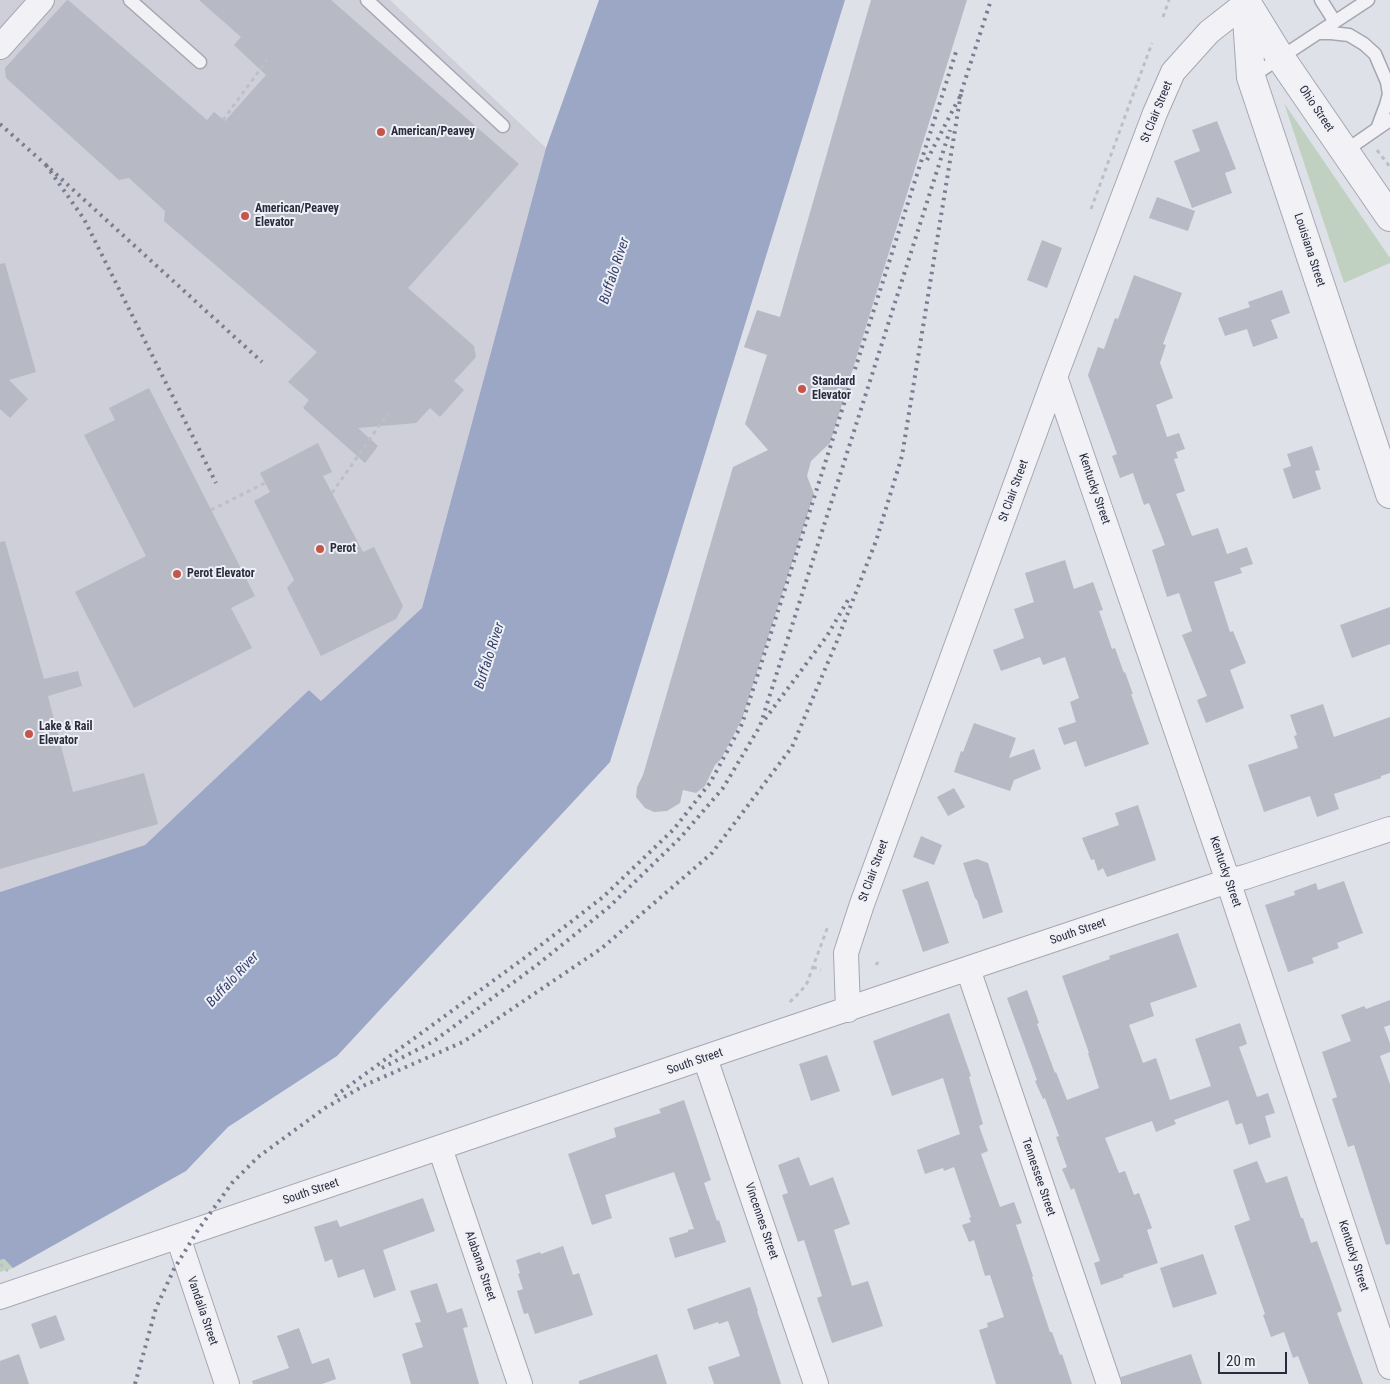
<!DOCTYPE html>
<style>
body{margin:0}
#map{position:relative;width:1390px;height:1384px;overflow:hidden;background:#dfe1e8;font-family:"Roboto Condensed",sans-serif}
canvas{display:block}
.scale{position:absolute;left:1218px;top:1352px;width:69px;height:22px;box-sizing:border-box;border:2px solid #292c3e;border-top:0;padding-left:6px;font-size:15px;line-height:18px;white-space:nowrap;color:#292c3e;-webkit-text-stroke:4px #eff0f5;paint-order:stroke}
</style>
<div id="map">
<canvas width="1390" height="1384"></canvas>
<div class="scale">20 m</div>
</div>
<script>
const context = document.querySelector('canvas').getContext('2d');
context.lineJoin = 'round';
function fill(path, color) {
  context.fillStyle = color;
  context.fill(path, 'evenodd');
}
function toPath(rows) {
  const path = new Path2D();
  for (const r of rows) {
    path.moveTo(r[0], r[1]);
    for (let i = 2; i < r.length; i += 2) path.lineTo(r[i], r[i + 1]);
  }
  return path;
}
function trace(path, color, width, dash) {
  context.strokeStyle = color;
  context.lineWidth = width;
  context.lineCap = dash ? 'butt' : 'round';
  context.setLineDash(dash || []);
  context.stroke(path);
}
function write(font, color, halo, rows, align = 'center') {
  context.font = font + ' "Roboto Condensed",sans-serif';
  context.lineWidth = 4;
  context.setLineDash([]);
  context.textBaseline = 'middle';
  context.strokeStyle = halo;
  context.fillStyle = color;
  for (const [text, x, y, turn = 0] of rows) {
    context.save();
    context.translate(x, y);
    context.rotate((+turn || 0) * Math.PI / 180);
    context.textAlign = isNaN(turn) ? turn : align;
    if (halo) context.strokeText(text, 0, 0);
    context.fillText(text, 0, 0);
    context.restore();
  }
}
const built = toPath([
 [0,0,390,0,546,148,422,608,321,701,309,690,145,845,0,892]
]);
const green = toPath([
 [1284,103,1390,258,1390,263,1344,283],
 [3,1259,13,1268,0,1272,0,1260]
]);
const water = toPath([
 [599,0,845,0,610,762,337,1056,228,1127,186,1171,13,1268,4,1259,0,1260,0,892,145,845,309,690,321,701,422,608,546,148]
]);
const building = toPath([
 [67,0,68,0,207,120,214,112,225,121,266,75,234,45,241,37,199,0,331,0,519,164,408,288,474,346,476,357,454,381,464,390,440,417,430,408,416,423,358,428,378,446,365,463,303,408,309,400,288,382,317,352,164,221,165,211,129,178,119,180,6,78,5,68],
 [871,0,967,0,830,443,811,461,807,476,814,494,742,719,721,759,715,765,705,786,696,793,683,790,680,803,667,811,654,812,645,808,636,797,637,787,643,775,733,467,768,450,745,424,767,355,744,347,757,310,780,317],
 [1217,121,1236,169,1225,173,1232,193,1192,208,1174,161,1200,151,1192,130],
 [1157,197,1195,211,1188,231,1149,218],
 [1042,240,1062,248,1047,288,1027,280],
 [5,263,36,372,9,380,28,399,10,418,0,409,0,264],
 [1134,275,1182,293,1163,344,1166,345,1160,363,1173,398,1156,405,1167,437,1179,433,1185,449,1176,452,1178,458,1174,459,1185,491,1176,494,1192,536,1218,528,1227,554,1247,547,1253,564,1240,568,1242,573,1214,582,1230,632,1233,631,1246,663,1230,670,1244,708,1206,723,1197,700,1207,696,1182,635,1192,631,1179,593,1167,597,1152,550,1165,545,1149,503,1144,505,1133,473,1120,478,1112,456,1117,454,1088,375,1098,347,1104,349,1115,318,1118,319],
 [1282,290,1290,313,1271,320,1278,338,1253,347,1247,329,1225,336,1218,318,1250,307,1248,302],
 [149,388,255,596,231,608,252,648,134,708,75,592,146,556,84,435,115,420,109,408],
 [318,443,332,472,323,476,363,552,374,547,403,606,396,619,321,656,287,588,294,580,254,501,270,492,260,473],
 [1312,446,1320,470,1315,471,1321,489,1293,499,1283,469,1291,466,1287,454],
 [5,541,44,679,78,671,82,686,48,696,73,792,144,773,158,824,0,869,0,542],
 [1065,560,1074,589,1093,582,1103,610,1099,611,1112,649,1115,648,1124,673,1125,672,1133,694,1131,694,1149,744,1085,767,1076,741,1064,745,1058,728,1076,722,1070,702,1079,698,1065,657,1043,665,1040,657,1001,671,993,650,1024,638,1014,609,1034,602,1025,573],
 [1390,607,1390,644,1352,658,1340,625],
 [1323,704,1334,737,1390,717,1390,773,1381,776,1381,778,1334,794,1339,809,1317,817,1310,796,1264,812,1248,765,1298,748,1294,736,1297,735,1290,715],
 [974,723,1016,738,1009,758,1034,749,1041,769,1014,780,1010,791,954,772,961,751,963,752],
 [954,788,965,807,948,816,937,797],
 [1138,805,1156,860,1107,877,1103,868,1098,871,1094,859,1091,860,1082,838,1119,825,1115,813],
 [921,836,942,845,934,865,913,857],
 [977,859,988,863,1003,912,983,919,977,900,975,898,963,863],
 [928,881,949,943,923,952,902,890],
 [1344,881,1363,933,1337,943,1339,948,1312,958,1314,963,1288,972,1265,905,1295,895,1294,891,1316,883,1318,890],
 [1178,933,1197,987,1150,1003,1154,1016,1129,1025,1143,1063,1156,1058,1170,1100,1211,1086,1195,1039,1240,1023,1247,1044,1239,1047,1257,1097,1268,1093,1275,1113,1265,1116,1271,1137,1249,1145,1242,1123,1236,1125,1228,1100,1174,1120,1176,1124,1156,1132,1152,1121,1105,1138,1119,1173,1125,1171,1134,1195,1139,1193,1152,1228,1147,1230,1158,1263,1123,1275,1124,1277,1101,1285,1094,1263,1100,1261,1074,1188,1071,1190,1062,1169,1067,1167,1056,1137,1059,1136,1045,1098,1043,1099,1035,1081,1037,1080,1007,998,1027,990,1039,1023,1037,1024,1055,1073,1056,1072,1067,1100,1099,1088,1088,1053,1089,1053,1062,976,1110,959,1109,956],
 [1390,1000,1390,1025,1384,1027,1390,1043,1390,1052,1380,1056,1390,1084,1390,1244,1386,1245,1354,1145,1348,1147,1332,1099,1337,1097,1322,1052,1351,1041,1341,1015,1364,1006,1366,1009],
 [949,1013,971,1076,969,1077,983,1124,979,1126,988,1151,981,1154,1000,1207,1014,1202,1022,1223,1016,1225,1033,1276,1032,1277,1050,1332,1052,1332,1060,1355,1062,1354,1072,1384,996,1384,979,1330,988,1327,987,1323,1004,1317,990,1275,985,1276,974,1240,969,1242,962,1225,971,1222,969,1218,971,1217,954,1167,944,1171,943,1168,925,1174,917,1150,960,1134,943,1078,892,1096,873,1041],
 [827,1055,840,1091,811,1101,799,1064],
 [684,1100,711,1180,704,1183,717,1221,719,1220,726,1242,675,1258,669,1238,688,1232,688,1230,694,1229,674,1172,605,1195,612,1218,592,1225,568,1154,616,1137,614,1128,661,1113,659,1109],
 [799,1157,810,1186,833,1177,850,1224,834,1230,852,1286,868,1281,883,1326,832,1343,817,1298,822,1296,804,1240,798,1242,782,1195,788,1193,778,1165],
 [1257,1161,1266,1183,1287,1176,1301,1218,1303,1218,1311,1243,1317,1241,1342,1311,1337,1313,1363,1384,1309,1384,1298,1356,1293,1358,1284,1332,1271,1337,1263,1315,1265,1314,1234,1226,1250,1220,1233,1170],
 [423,1198,435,1231,383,1250,396,1290,374,1298,364,1269,338,1278,332,1259,325,1262,314,1227,337,1220,340,1227],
 [563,1246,573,1275,579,1273,593,1315,535,1334,528,1313,524,1314,517,1291,523,1289,518,1274,520,1273,516,1260,540,1252,541,1254],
 [1203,1254,1217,1294,1173,1308,1160,1268],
 [437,1283,447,1313,462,1308,468,1327,463,1328,479,1384,411,1384,402,1354,423,1347,415,1323,421,1322,410,1291],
 [750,1287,758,1311,757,1311,781,1384,714,1384,708,1367,740,1356,728,1321,719,1324,718,1322,694,1330,687,1309],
 [56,1315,65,1340,40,1349,31,1324],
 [299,1328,312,1364,329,1358,336,1379,322,1384,253,1384,252,1381,289,1368,277,1336],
 [19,1354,29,1384,0,1384,0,1361],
 [657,1354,667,1384,579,1384,579,1381],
 [1191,1354,1202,1384,1122,1384,1121,1377]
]);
const path = toPath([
 [1163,17,1169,0],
 [223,120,267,60],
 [1377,150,1390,167],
 [1091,209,1152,43],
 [332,493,388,413],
 [211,510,265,483],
 [876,965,878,962],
 [813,967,821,970],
 [790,1002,801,991,807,983,828,926],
 [0,1264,8,1271]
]);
const service = toPath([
 [130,0,200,62],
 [367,0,503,126],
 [1321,0,1335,22],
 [1318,33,1331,33,1349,35,1364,44,1375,54,1387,82,1389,94,1386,105,1377,129],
 [1251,77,1368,0],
 [1345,151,1390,120]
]);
const minor = toPath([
 [0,47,42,0],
 [1055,377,1228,881,1390,1367],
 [968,969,1109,1384],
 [848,1010,846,953,862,904,1055,377,1155,113,1173,72,1209,32,1246,3],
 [705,1058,816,1384],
 [440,1148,520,1384],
 [178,1237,227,1384],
 [0,1297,782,1031,1228,881,1245,877,1390,829]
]);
const tertiary = toPath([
 [1246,3,1251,77,1390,494],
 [1248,5,1280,57,1390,217]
]);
const rail = toPath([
 [959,99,991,0],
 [0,124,46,165,262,362],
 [927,160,957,102],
 [46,165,84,219,216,483],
 [765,719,827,636,848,600],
 [382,1068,434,1041,537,965,609,907,681,837,723,788,760,726,950,130],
 [335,1096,523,959,603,897,674,829,710,783,742,724,956,52],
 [135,1384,156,1308,174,1269,198,1230,232,1183,258,1157,325,1108,365,1085,463,1042,602,948,712,853,792,747,837,641,876,541,902,456,961,93]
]);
const markers = [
 [381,132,5,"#c6564b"],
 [245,216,5,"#c6564b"],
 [802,389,5,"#c6564b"],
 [320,549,5,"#c6564b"],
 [177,574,5,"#c6564b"],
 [29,734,5,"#c6564b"]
];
const streetNames = [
 ["Ohio Street",1316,109,56],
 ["St Clair Street",1157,112,-68],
 ["Louisiana Street",1309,250,72],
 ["Kentucky Street",1094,489,71],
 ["St Clair Street",1014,491,-70],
 ["St Clair Street",874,871,-70],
 ["Kentucky Street",1225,872,71],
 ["South Street",1078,932,-19],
 ["South Street",695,1062,-19],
 ["Tennessee Street",1038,1177,71],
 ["South Street",311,1192,-19],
 ["Vincennes Street",761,1221,71],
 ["Kentucky Street",1353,1256,72],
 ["Alabama Street",480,1266,71],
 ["Vandalia Street",202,1311,71]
];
const poiNames = [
 ["American/Peavey",391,132],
 ["American/Peavey",255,209],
 ["Elevator",255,223],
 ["Standard",812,382],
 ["Elevator",812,396],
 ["Perot",330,549],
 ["Perot Elevator",187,574],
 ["Lake & Rail",39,727],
 ["Elevator",39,741]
];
const waterNames = [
 ["Buffalo River",615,271,-72],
 ["Buffalo River",490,656,-72],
 ["Buffalo River",233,980,-47]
];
fill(built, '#cecfd9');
fill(green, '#c1d1c1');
fill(water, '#9ca7c6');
fill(building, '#b7b9c4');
trace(service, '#a5a7b2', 15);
trace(minor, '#a5a7b2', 26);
trace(tertiary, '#a5a7b2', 30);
trace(path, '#bebfc6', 3, [4, 4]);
trace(service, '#f2f2f6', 12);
trace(minor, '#f2f2f6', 24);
trace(tertiary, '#f2f2f6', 28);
trace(rail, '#7a7d90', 4, [2.5, 5]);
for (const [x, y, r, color] of markers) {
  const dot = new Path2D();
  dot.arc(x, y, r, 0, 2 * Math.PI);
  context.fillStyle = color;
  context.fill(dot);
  trace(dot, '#eff0f5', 2);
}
write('12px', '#292c3e', '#eff0f5', streetNames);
write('bold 12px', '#292c3e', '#eff0f5', poiNames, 'left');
write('italic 14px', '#36426f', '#eff0f5', waterNames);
</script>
